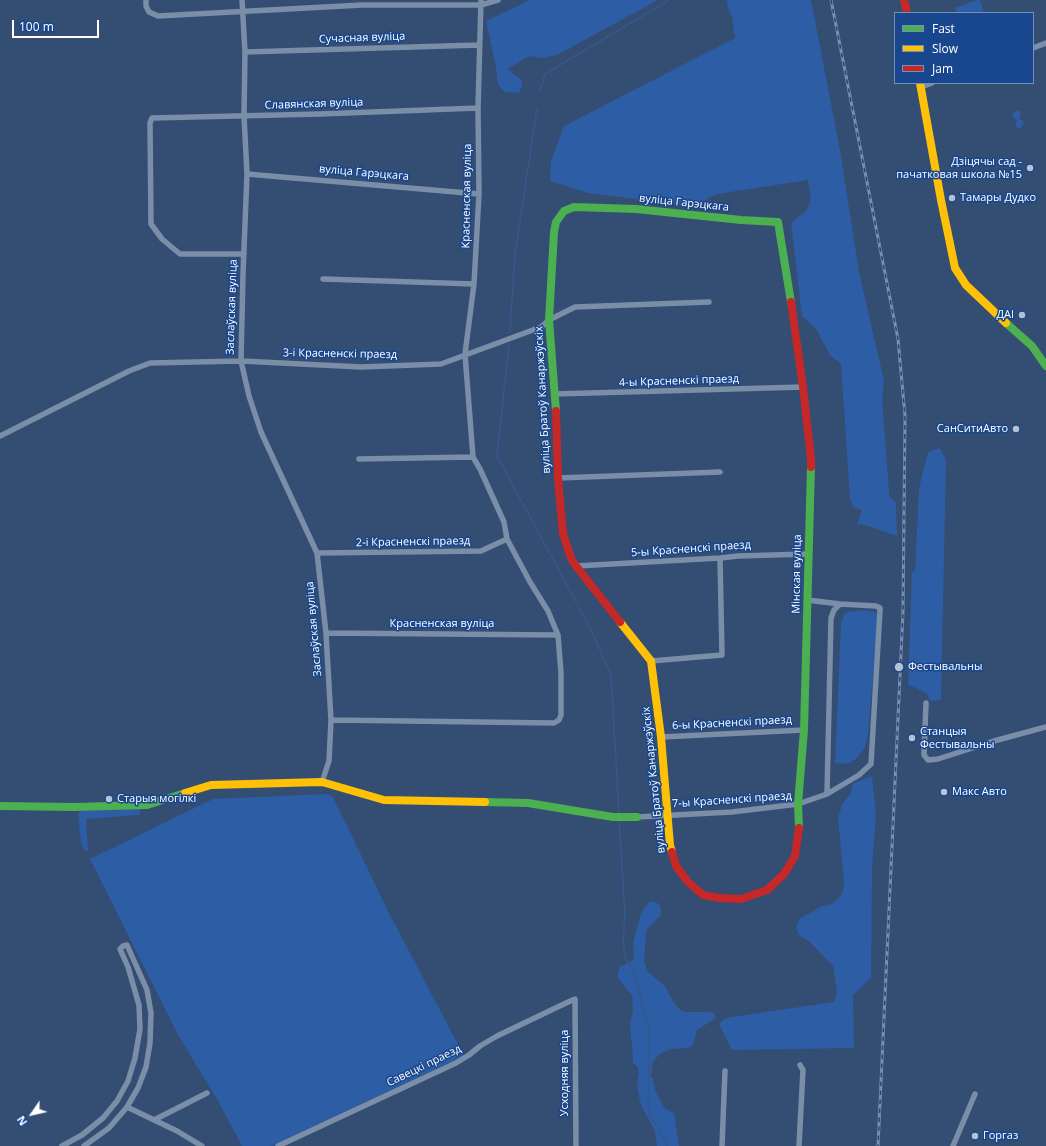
<!DOCTYPE html>
<meta charset="utf-8">
<style>
body{margin:0}
#map{position:relative;width:1046px;height:1146px;overflow:hidden;background:#344d73;font-family:"Open Sans",sans-serif}
canvas{display:block}
.legend{position:absolute;left:894px;top:12px;width:140px;height:72px;box-sizing:border-box;background:#19478e;border:1px solid #7591bb;margin:0;padding:5px 7px;list-style:none;font-size:12px;color:#fff}
.legend li{display:flex;align-items:center;gap:8px;height:20px}
.legend b{width:20px;border:1px solid #7591bb}
.north{position:absolute;left:12px;top:1094px;width:40px;height:40px;-webkit-text-stroke:3px #19478e;paint-order:stroke;rotate:236deg;font-size:11px;font-weight:700;line-height:16px;text-align:center;color:#fff}
.north::after{content:'';display:block;margin:auto;width:14px;height:18px;background:#fff;clip-path:polygon(50% 0,100% 100%,50% 72%,0 100%)}
.scale{position:absolute;left:12px;top:20px;width:87px;height:18px;box-sizing:border-box;border:2px solid #fff;border-top:0;padding-left:5px;font-size:12px;line-height:14px;white-space:nowrap;color:#fff;-webkit-text-stroke:3px #19478e;paint-order:stroke}
</style>
<div id="map">
<canvas width="1046" height="1146"></canvas>
<ul class="legend">
<li><b style="height:5px;background:#4caf50"></b>Fast</li>
<li><b style="height:5px;background:#ffc107"></b>Slow</li>
<li><b style="height:5px;background:#c62828"></b>Jam</li>
</ul>
<div class="north">N</div>
<div class="scale">100 m</div>
</div>
<script>
const context = document.querySelector('canvas').getContext('2d');
context.lineJoin = 'round';
function fill(path, color) {
  context.fillStyle = color;
  context.fill(path, 'evenodd');
}
function toPath(rows) {
  const path = new Path2D();
  for (const r of rows) {
    path.moveTo(r[0], r[1]);
    for (let i = 2; i < r.length; i += 2) path.lineTo(r[i], r[i + 1]);
  }
  return path;
}
function trace(path, color, width, dash) {
  context.strokeStyle = color;
  context.lineWidth = width;
  context.lineCap = dash ? 'butt' : 'round';
  context.setLineDash(dash || []);
  context.stroke(path);
}
function write(font, color, halo, rows, align = 'center') {
  context.font = font + ' "Open Sans",sans-serif';
  context.lineWidth = 3;
  context.setLineDash([]);
  context.textBaseline = 'middle';
  context.strokeStyle = halo;
  context.fillStyle = color;
  for (const [text, x, y, turn = 0] of rows) {
    context.save();
    context.translate(x, y);
    context.rotate((+turn || 0) * Math.PI / 180);
    context.textAlign = isNaN(turn) ? turn : align;
    if (halo) context.strokeText(text, 0, 0);
    context.fillText(text, 0, 0);
    context.restore();
  }
}
const green = toPath([
 [530,0,658,0,557,55,543,58,529,56,507,69,522,80,522,85,519,93,505,92,498,85,496,67,486,21],
 [727,0,811,0,840,150,859,272,884,381,882,399,889,491,889,496,896,503,897,536,862,524,857,525,862,510,853,507,850,498,841,364,830,355,816,329,802,316,791,223,806,211,811,200,808,180,717,194,693,206,588,193,550,181,551,161,564,126,735,38,732,17,728,8],
 [977,0,980,0,984,13,957,13,955,8],
 [1015,111,1019,111,1021,114,1019,119,1023,121,1024,124,1020,128,1018,128,1015,125,1017,120,1014,118,1012,115],
 [940,448,946,460,941,700,930,701,927,694,914,687,908,685,912,572,915,571,919,488,928,452],
 [862,610,875,612,878,616,868,735,865,747,857,758,848,764,835,763,841,623,844,614,848,612],
 [872,776,876,815,872,868,871,978,853,995,854,1048,732,1050,719,1024,725,1018,834,1002,837,993,833,966,808,940,800,936,796,928,799,919,822,906,830,905,838,899,843,891,844,882,838,817,843,803,851,793,852,784],
 [326,794,333,797,388,911,464,1056,271,1146,242,1146,218,1101,177,1033,90,859,213,799],
 [137,808,140,810,140,814,138,815,86,819,88,852,84,849,81,842,78,814,80,811],
 [653,901,659,904,661,909,661,915,648,928,646,933,644,960,647,971,665,986,673,1001,680,1010,685,1012,709,1012,714,1013,716,1018,697,1030,693,1045,688,1048,671,1049,660,1054,653,1061,651,1077,653,1079,655,1090,665,1109,674,1113,679,1146,657,1146,655,1130,646,1115,640,1102,637,1084,639,1073,638,1067,633,1063,632,1046,630,1023,633,1011,632,996,618,978,618,972,620,967,634,960,633,944,641,913,648,903]
]);
const stream = toPath([
 [540,92,545,74,669,0],
 [510,332,515,254,537,109],
 [509,344,497,456,589,626,611,674,619,814],
 [619,819,625,915,623,942,626,960,633,970,649,1030,648,1110,667,1146]
]);
const street = toPath([
 [146,0,146,6,149,12,158,16,362,5,481,5,498,0],
 [242,0,245,52,244,116,247,174,243,274,241,361,249,396,261,432,317,553,326,633,331,720,329,761,322,782],
 [1033,48,1046,43],
 [245,52,479,45],
 [921,87,932,83],
 [247,174,479,194],
 [244,254,180,254,162,239,151,224,150,123,152,118,320,114,478,108],
 [323,279,474,284],
 [555,394,803,387],
 [0,436,129,371,150,363,241,361,361,367,441,364,541,327,549,320,575,307,709,302],
 [359,459,473,457],
 [558,478,720,472],
 [317,553,481,551,507,539],
 [576,566,720,558,738,556,808,554],
 [807,600,840,604],
 [326,633,558,635],
 [651,661,722,655,720,558],
 [926,703,924,755,928,760,938,759,994,741,1046,727],
 [331,720,554,723,559,720,561,715,561,673,558,635,548,611,530,582,507,539,504,522,480,469,473,457,465,354,474,284,479,194,478,108,481,0],
 [661,737,804,730],
 [637,817,732,812,798,804,827,794,859,775,871,764,880,610,880,608,876,606,840,604,834,610,831,618,827,794],
 [127,1107,177,1131,202,1146],
 [154,1120,207,1093],
 [62,1146,82,1135,103,1118,117,1101,128,1081,135,1058,140,1029,139,1005,128,967,120,949,123,946,127,945,147,990,151,1013,150,1043,146,1067,138,1088,127,1107,109,1128,84,1146],
 [278,1146,456,1063,469,1055,480,1046,497,1036,566,1003,575,999,576,1146],
 [722,1146,725,1071],
 [799,1146,803,1070,800,1065],
 [953,1146,975,1094]
]);
const fast = toPath([
 [574,207,636,209,741,220,778,222,791,302],
 [1006,323,1032,346,1046,366],
 [556,411,549,320,554,232,556,222,564,211,574,207],
 [485,802,528,803,613,817,637,817],
 [0,806,74,807,147,805,185,793],
 [799,828,798,804,804,730,811,467]
]);
const slow = toPath([
 [920,83,941,200,955,268,966,285,1006,323],
 [620,622,651,661,661,737,670,845,672,852],
 [185,793,211,785,322,782,384,800,485,802]
]);
const jam = toPath([
 [904,0,907,13],
 [791,302,803,387,811,459,811,467],
 [556,411,558,478,563,534,571,558,576,566,620,622],
 [672,852,676,866,688,882,703,895,719,898,741,899,767,890,784,874,795,856,799,828]
]);
const rail = toPath([
 [831,0,898,339,905,416,903,611,878,1146]
]);
const markers = [
 [1030,168,4,"#b8c1ce"],
 [952,198,4,"#b8c1ce"],
 [1022,315,4,"#b8c1ce"],
 [1016,429,4,"#b8c1ce"],
 [899,667,5,"#b8c1ce"],
 [912,738,4,"#b8c1ce"],
 [944,792,4,"#b8c1ce"],
 [109,799,4,"#b8c1ce"],
 [975,1136,4,"#b8c1ce"]
];
const streetNames = [
 ["Сучасная вуліца",362,38,-2],
 ["Славянская вуліца",314,104,-2],
 ["вуліца Гарэцкага",364,173,5],
 ["Красненская вуліца",467,196,-89],
 ["вуліца Гарэцкага",684,203,6],
 ["Заслаўская вуліца",232,307,-88],
 ["3-і Красненскі праезд",340,354,1],
 ["4-ы Красненскі праезд",679,381,-2],
 ["вуліца Братоў Канаржэўскіх",543,400,-93],
 ["2-і Красненскі праезд",413,542,-1],
 ["5-ы Красненскі праезд",691,549,-4],
 ["Мінская вуліца",797,574,-89],
 ["Красненская вуліца",442,624],
 ["Заслаўская вуліца",314,629,-95],
 ["6-ы Красненскі праезд",732,723,-3],
 ["вуліца Братоў Канаржэўскіх",654,780,-96],
 ["7-ы Красненскі праезд",732,800,-4],
 ["Савецкі праезд",424,1066,-26],
 ["Усходняя вуліца",565,1073,-90]
];
const poiNames = [
 ["Дзіцячы сад -",1022,162,"right"],
 ["пачатковая школа №15",1022,175,"right"],
 ["Тамары Дудко",960,198],
 ["ДАІ",1014,315,"right"],
 ["СанСитиАвто",1008,429,"right"],
 ["Фестывальны",908,667],
 ["Станцыя",920,732],
 ["Фестывальны",920,745],
 ["Макс Авто",952,792],
 ["Старыя могілкі",117,799],
 ["Горгаз",983,1136]
];
fill(green, '#2d5da4');
trace(stream, '#37578b', 1.5);
trace(street, '#7b8ea7', 5.5);
trace(fast, '#4caf50', 8);
trace(slow, '#ffc107', 8);
trace(jam, '#c62828', 8);
trace(rail, '#7c8ea6', 3);
trace(rail, '#19478e', 1.5, [4.5]);
for (const [x, y, r, color] of markers) {
  const dot = new Path2D();
  dot.arc(x, y, r, 0, 2 * Math.PI);
  context.fillStyle = color;
  context.fill(dot);
  trace(dot, '#19478e', 1.5);
}
write('11px', '#fff', '#19478e', streetNames);
write('11px', '#fff', '#19478e', poiNames, 'left');
</script>
